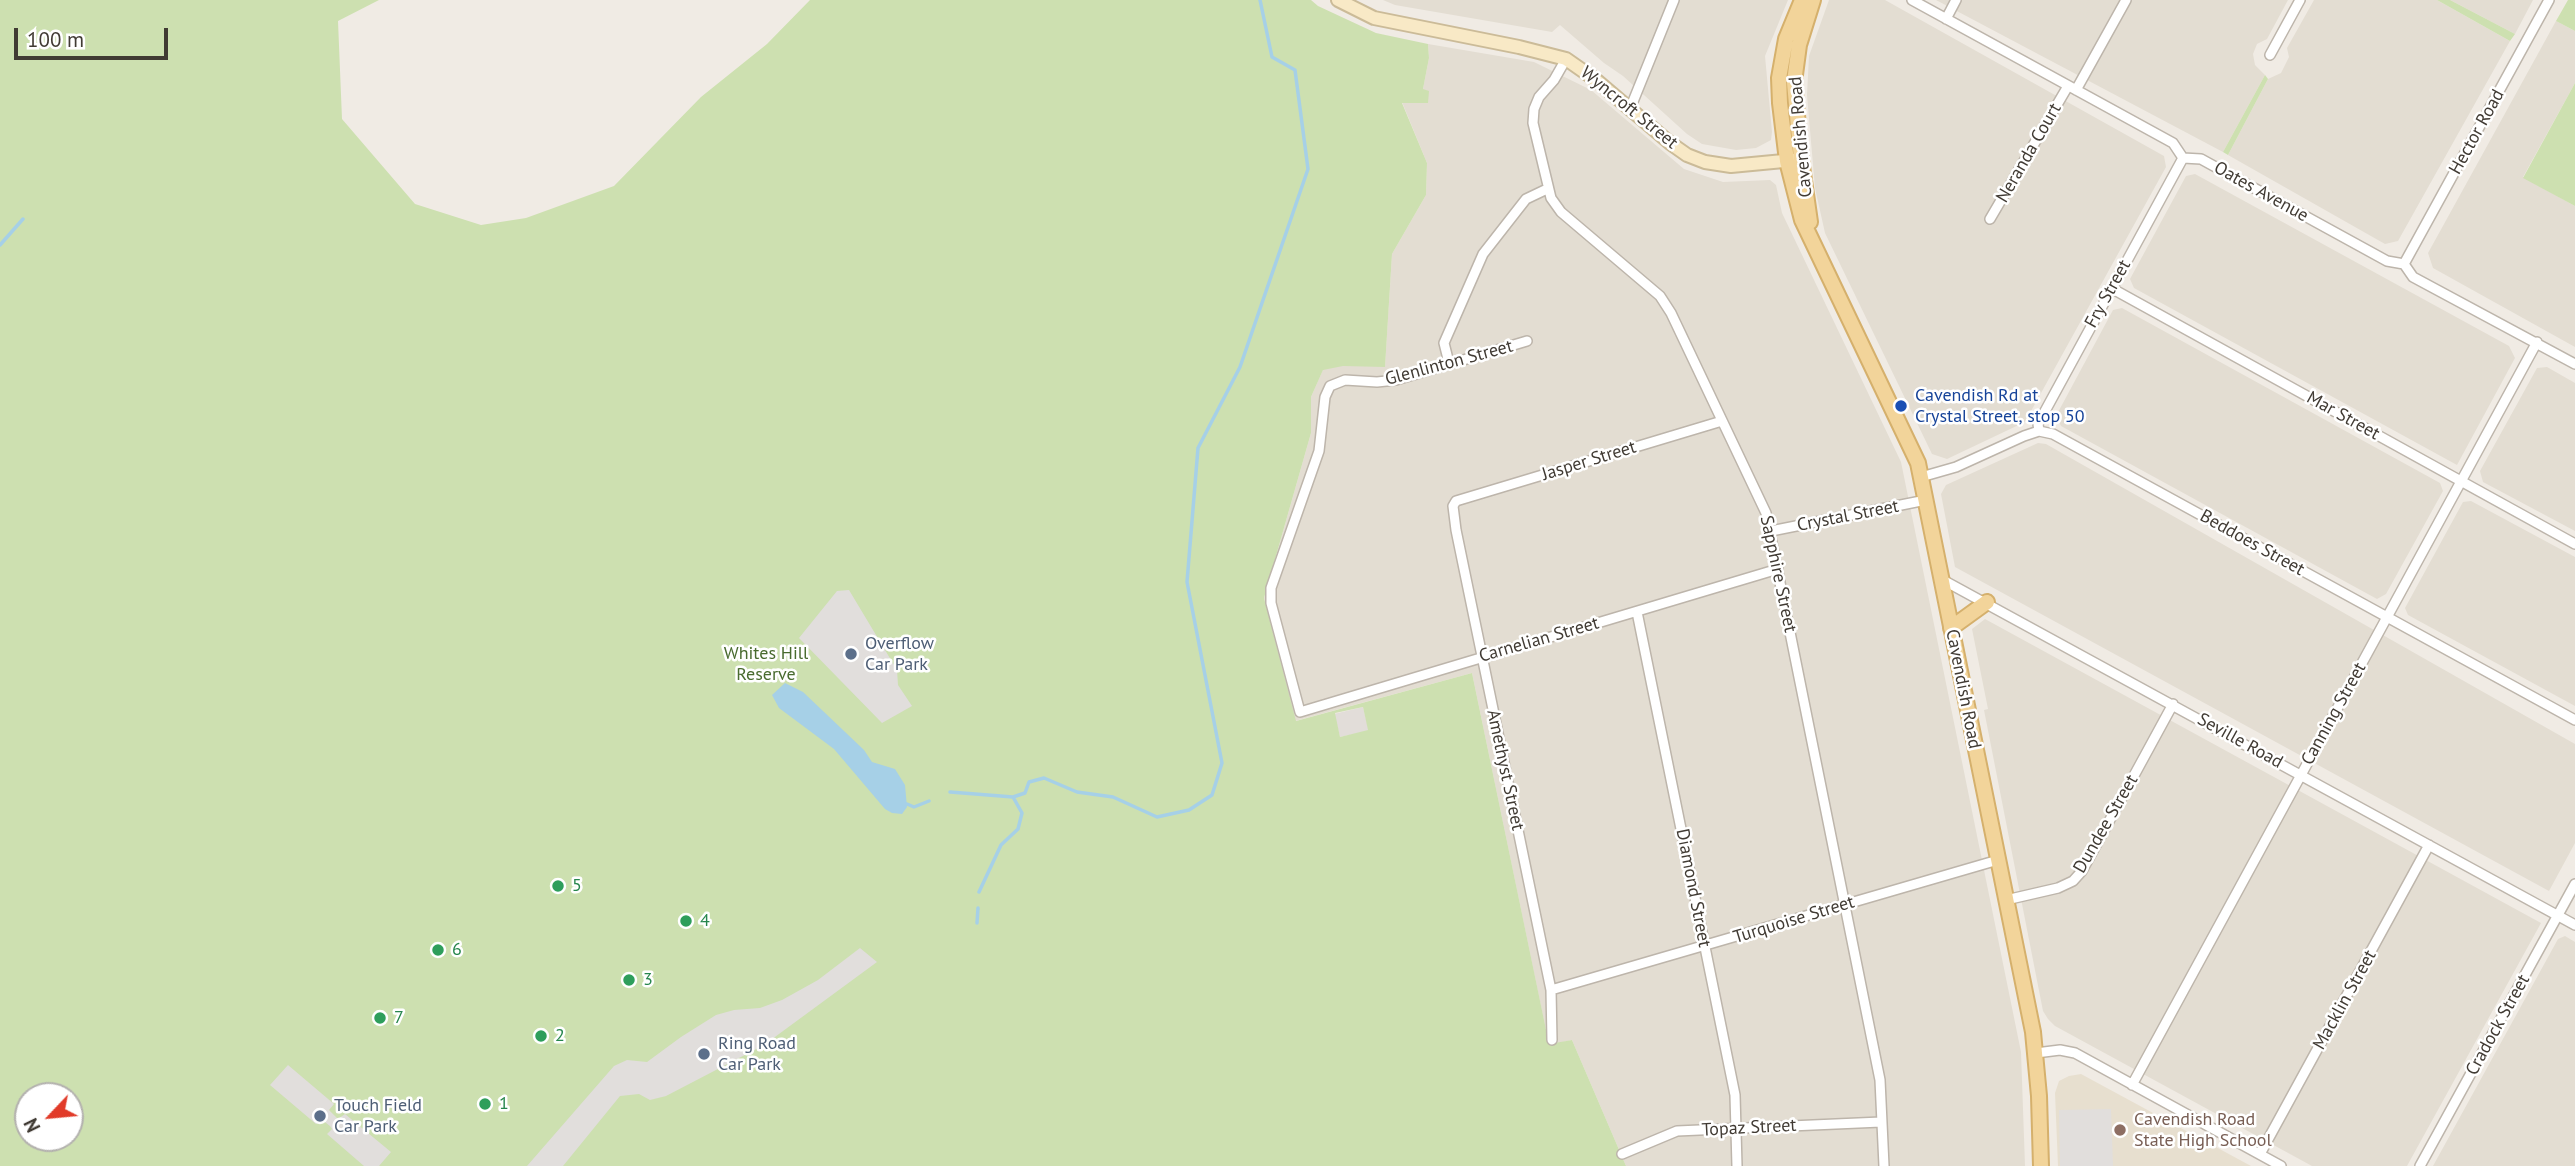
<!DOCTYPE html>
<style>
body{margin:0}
#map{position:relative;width:2575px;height:1166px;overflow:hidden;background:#f0ebe4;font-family:"PT Sans",sans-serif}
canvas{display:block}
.north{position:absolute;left:14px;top:1082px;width:70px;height:70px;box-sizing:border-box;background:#fff;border:2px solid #b3b1ae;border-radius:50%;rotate:244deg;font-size:19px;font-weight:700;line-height:28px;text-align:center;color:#413b34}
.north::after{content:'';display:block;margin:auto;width:24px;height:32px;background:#e13b29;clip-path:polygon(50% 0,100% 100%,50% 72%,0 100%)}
.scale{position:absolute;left:14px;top:28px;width:154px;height:32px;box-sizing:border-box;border:4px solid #413b34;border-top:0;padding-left:9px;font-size:21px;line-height:24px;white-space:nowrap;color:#413b34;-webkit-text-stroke:5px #fff;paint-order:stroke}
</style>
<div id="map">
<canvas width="2575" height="1166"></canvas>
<div class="north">N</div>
<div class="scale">100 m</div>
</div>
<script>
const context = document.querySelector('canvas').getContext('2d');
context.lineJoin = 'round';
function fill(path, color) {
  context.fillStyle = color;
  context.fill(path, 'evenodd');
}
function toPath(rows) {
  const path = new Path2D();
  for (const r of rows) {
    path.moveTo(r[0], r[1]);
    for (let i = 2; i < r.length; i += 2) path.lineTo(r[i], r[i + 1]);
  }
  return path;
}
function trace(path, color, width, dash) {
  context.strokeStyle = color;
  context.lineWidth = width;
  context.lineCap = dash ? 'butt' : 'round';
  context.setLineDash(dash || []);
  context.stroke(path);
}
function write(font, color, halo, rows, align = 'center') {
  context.font = font + ' "PT Sans",sans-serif';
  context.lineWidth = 5;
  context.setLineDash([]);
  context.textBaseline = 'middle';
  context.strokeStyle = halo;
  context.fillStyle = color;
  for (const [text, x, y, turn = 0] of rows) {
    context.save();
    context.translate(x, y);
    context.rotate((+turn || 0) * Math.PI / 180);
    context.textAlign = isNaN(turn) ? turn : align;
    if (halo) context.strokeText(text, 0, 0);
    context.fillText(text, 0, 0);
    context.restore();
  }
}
const residential = toPath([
 [1383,0,1788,0,1765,56,1772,132,1771,140,1756,148,1736,150,1702,144,1687,134,1623,76,1604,63,1560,25,1552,32,1395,5],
 [1829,0,1885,0,2164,156,2166,167,2025,422,1947,459,1932,454,1825,233,1815,188,1807,95,1809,56],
 [1936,0,2288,0,2267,39,2257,44,2253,54,2255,65,2265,75,2223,152],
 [2314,0,2437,0,2510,41,2398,241,2385,244,2228,155,2268,79,2281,73,2289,57,2287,48],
 [2450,0,2533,0,2515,34],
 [2556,21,2575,31,2575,83,2523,177,2575,206,2575,347,2433,268,2428,253],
 [1428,44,1534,62,1591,90,1684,169,1723,182,1770,180,1776,185,1782,213,1901,462,2021,1052,2025,1166,1626,1166,1572,1040,1549,1045,1472,673,1295,721,1264,598,1311,433,1311,397,1325,365,1385,366,1392,254,1426,195,1427,163,1402,102,1423,89,1429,58],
 [2195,174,2509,346,2515,358,2457,465,2134,288,2130,279,2186,176],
 [2122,308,2440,483,2443,491,2386,594,2377,599,2061,426,2056,416,2113,310],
 [2547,367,2575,383,2575,531,2483,482,2480,471,2537,368],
 [2038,443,2046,444,2575,744,2575,843,2549,891,1955,567,1941,494,1946,485],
 [2471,501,2575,557,2575,706,2408,615,2405,608,2463,502],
 [1985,619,2541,923,2407,1166,2312,1166,2055,1026,2048,1019,2043,1011,1984,710,1988,709,1972,629],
 [2565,936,2575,942,2575,1166,2433,1166,2558,939]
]);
const industrial = toPath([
 [1363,707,1369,731,1340,737,1334,714]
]);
const education = toPath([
 [2081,1074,2251,1166,2058,1166,2055,1093,2059,1081,2069,1076]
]);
const green = toPath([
 [0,0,379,0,338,21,342,119,415,204,481,225,526,218,614,186,701,97,767,44,810,0,1311,0,1318,6,1376,33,1428,44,1429,58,1423,89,1429,91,1428,103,1402,103,1427,163,1426,195,1392,254,1385,367,1343,366,1323,370,1311,397,1311,433,1264,598,1296,721,1472,673,1549,1044,1572,1040,1626,1166,0,1166],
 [1363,707,1368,730,1340,737,1335,713],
 [28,1096,70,1096,70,1138,28,1138],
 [2437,0,2450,0,2515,34,2510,41],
 [2568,0,2575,0,2575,31,2556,21],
 [2265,75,2268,79,2228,155,2223,152],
 [2575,83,2575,206,2523,178]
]);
const parking = toPath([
 [849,590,897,670,898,685,912,706,882,723,799,638,837,591],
 [860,948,877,962,764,1045,666,1096,650,1100,639,1094,620,1096,563,1166,527,1166,614,1066,627,1060,647,1062,681,1037,716,1015,734,1010,760,1008,782,1000,818,980],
 [288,1065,334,1104,329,1110,338,1119,345,1114,391,1152,379,1166,364,1166,327,1134,332,1129,330,1126,321,1119,316,1124,270,1085],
 [2111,1109,2113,1166,2060,1166,2059,1110]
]);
const water = toPath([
 [785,683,803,692,864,750,872,762,895,769,905,785,907,807,902,814,892,813,885,809,834,749,779,708,772,695]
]);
const stream = toPath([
 [0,245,23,219],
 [950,792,1013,797,1025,793,1029,782,1044,778,1077,792,1113,797,1157,817,1189,810,1212,795,1222,763,1187,582,1198,448,1240,367,1308,169,1295,70,1272,57,1260,0],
 [907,804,914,807,929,801],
 [979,892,1001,845,1018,829,1022,813,1013,797],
 [977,923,978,908]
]);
const street = toPath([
 [1912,0,2173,143,2183,158,2201,159,2387,261,2404,264,2413,277,2575,364],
 [1946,19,1956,0],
 [2270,55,2300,0],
 [1566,59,1554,80,1539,97,1534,109,1533,123,1551,198,1561,212,1660,296,1671,313,1766,513,1880,1080,1884,1166],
 [2076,90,2126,0],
 [1630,109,1674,0],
 [1990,219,2068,86],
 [2404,264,2549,0],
 [2111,288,2575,544],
 [1527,341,1396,380,1377,382,1345,380,1330,386,1325,397,1319,451,1271,588,1271,603,1300,712,1778,569],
 [1449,363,1444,343,1483,254,1526,199,1547,189],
 [2039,431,2038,424,2183,158],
 [1921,477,1956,467,2024,436,2039,431,2053,434,2575,720],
 [1771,531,1926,500],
 [1941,579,2575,925],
 [1637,612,1735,1095,1737,1166],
 [2006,900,2058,888,2073,881,2082,871,2173,704],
 [1551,990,1998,860],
 [1552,1040,1551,990,1456,530,1453,506,1456,501,1722,421],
 [2036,1053,2060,1050,2075,1053,2281,1166],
 [2132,1085,2537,342],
 [1622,1154,1677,1131,1881,1122],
 [2260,1154,2429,845],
 [2420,1166,2575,884]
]);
const secondary = toPath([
 [1338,0,1374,18,1519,47,1566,59,1596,80,1670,143,1687,155,1705,162,1731,166,1794,160]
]);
const primary = toPath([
 [1802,0,1786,39,1779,78,1780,103,1787,161,1802,220,1918,463,2033,1032,2039,1096,2041,1166],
 [1810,222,1801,159,1794,82,1799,45,1813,0],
 [1951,628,1987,602]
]);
const markers = [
 [1901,406,7,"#1a4fb4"],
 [851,654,7,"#5c6f8a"],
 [558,886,7,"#2e9e5b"],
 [686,921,7,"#2e9e5b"],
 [438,950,7,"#2e9e5b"],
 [629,980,7,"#2e9e5b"],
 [380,1018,7,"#2e9e5b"],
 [541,1036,7,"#2e9e5b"],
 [704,1054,7,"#5c6f8a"],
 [485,1104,7,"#2e9e5b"],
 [320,1116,7,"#5c6f8a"],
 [2120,1130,7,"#8d6e63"]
];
const streetNames = [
 ["Wyncroft Street",1629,108,39],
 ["Hector Road",2477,132,-61],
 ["Cavendish Road",1801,137,-95],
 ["Neranda Court",2029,153,-60],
 ["Oates Avenue",2261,192,29],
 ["Fry Street",2108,294,-61],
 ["Glenlinton Street",1449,363,-15],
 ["Mar Street",2343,416,29],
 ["Jasper Street",1589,461,-17],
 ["Crystal Street",1848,516,-11],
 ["Beddoes Street",2252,543,29],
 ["Sapphire Street",1778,574,78],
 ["Carnelian Street",1539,640,-16],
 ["Cavendish Road",1963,689,79],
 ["Canning Street",2334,714,-61],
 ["Seville Road",2240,741,29],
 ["Amethyst Street",1505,770,78],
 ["Dundee Street",2106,824,-60],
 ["Diamond Street",1693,888,79],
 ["Turquoise Street",1794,920,-17],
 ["Macklin Street",2345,1000,-61],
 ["Cradock Street",2498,1025,-61],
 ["Topaz Street",1749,1128,-3]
];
const transitNames = [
 ["Cavendish Rd at",1915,396],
 ["Crystal Street, stop 50",1915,417]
];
const serviceNames = [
 ["Overflow",865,644],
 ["Car Park",865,665],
 ["Ring Road",718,1044],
 ["Car Park",718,1065],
 ["Touch Field",334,1106],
 ["Car Park",334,1127]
];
const parkNames = [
 ["Whites Hill",766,654],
 ["Reserve",766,675]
];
const leisureNames = [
 ["5",572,886],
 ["4",700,921],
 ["6",452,950],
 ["3",643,980],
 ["7",394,1018],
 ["2",555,1036],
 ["1",499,1104]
];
const educationNames = [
 ["Cavendish Road",2134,1120],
 ["State High School",2134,1141]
];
fill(residential, '#e3ddd2');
fill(industrial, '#e2ddd9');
fill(education, '#e7dfcf');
fill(green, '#cde0b0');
fill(parking, '#e1dedc');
fill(water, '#a6d0e7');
trace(stream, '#a6d0e7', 3.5);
trace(street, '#bdb5ab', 12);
trace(secondary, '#cbbb98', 16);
trace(primary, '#d5b06c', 18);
trace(street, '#fff', 9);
trace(secondary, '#f8e9c6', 12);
trace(primary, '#f2d49a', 14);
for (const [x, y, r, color] of markers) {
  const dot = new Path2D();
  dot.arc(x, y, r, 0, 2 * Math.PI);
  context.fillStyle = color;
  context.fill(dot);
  trace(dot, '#fff', 2.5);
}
write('18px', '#413b34', '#fff', streetNames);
write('18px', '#164399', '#fff', transitNames, 'left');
write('18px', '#4e5e75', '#fff', serviceNames, 'left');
write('18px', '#496b2f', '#fff', parkNames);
write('18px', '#27864d', '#fff', leisureNames, 'left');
write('18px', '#785e54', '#fff', educationNames, 'left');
</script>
